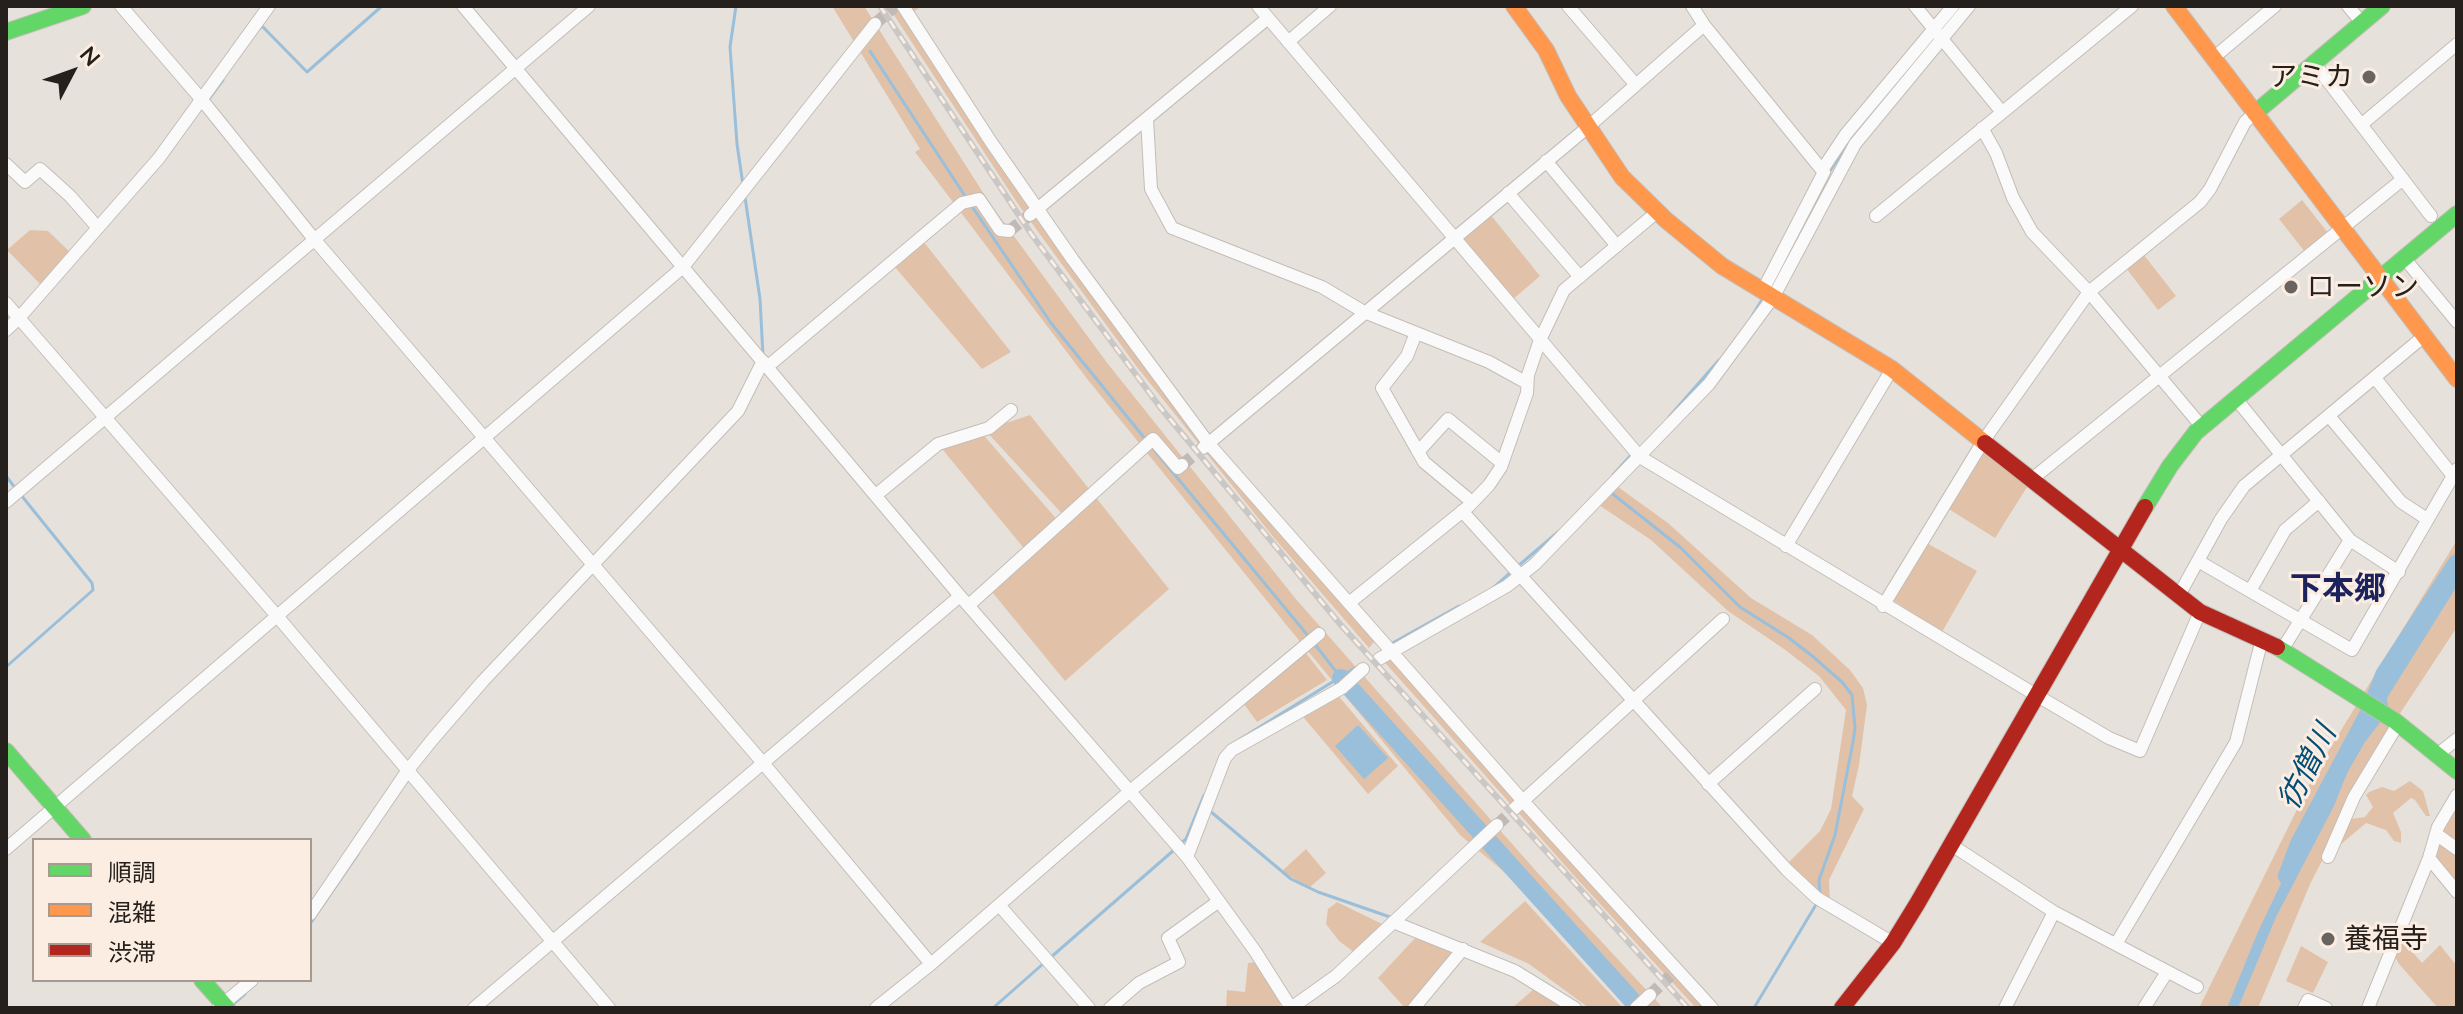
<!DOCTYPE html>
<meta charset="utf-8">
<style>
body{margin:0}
#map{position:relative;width:2463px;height:1014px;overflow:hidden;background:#e7e1db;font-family:Lato,"Noto Sans JP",sans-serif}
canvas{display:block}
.frame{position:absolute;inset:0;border:8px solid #25201c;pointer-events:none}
.legend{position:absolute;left:32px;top:838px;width:280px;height:144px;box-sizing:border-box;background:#fbede2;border:2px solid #a59b93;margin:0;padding:10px 14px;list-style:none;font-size:24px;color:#25201c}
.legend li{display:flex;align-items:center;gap:16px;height:40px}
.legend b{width:40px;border:2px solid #a59b93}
.north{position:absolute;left:32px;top:32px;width:80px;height:80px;-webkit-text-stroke:6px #fbede2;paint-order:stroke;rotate:49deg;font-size:22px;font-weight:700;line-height:32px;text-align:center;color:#25201c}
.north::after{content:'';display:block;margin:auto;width:28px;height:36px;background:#25201c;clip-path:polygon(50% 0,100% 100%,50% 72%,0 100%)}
</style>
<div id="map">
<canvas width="2463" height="1014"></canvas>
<div class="frame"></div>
<ul class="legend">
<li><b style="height:10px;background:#63d668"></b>順調</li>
<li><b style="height:10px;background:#ff974d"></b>混雑</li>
<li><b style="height:10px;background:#b3261e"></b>渋滞</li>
</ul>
<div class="north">N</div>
</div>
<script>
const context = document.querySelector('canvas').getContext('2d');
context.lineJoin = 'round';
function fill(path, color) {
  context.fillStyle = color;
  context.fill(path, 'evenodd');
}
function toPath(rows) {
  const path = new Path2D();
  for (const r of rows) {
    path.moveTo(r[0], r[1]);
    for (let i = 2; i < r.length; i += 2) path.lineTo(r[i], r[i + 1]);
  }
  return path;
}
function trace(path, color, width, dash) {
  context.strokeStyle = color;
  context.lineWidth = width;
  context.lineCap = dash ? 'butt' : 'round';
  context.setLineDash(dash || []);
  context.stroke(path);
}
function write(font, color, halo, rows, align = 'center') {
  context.font = font + ' Lato,"Noto Sans JP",sans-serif';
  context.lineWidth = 6;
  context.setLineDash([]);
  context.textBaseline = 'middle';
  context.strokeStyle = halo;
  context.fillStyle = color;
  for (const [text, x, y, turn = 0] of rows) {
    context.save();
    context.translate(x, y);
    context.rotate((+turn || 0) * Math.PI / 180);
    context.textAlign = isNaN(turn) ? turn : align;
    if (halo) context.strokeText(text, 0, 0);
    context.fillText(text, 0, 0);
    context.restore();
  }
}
const green = toPath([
 [832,6,864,6,991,205,1108,364,1295,598,1536,871,1663,1008,1627,1008,1515,881,1460,835,1288,627,1088,380,915,152,920,149],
 [888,6,922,6,910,14,950,80,1208,442,1378,637,1369,648,1275,539,1137,367,1020,207],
 [2302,200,2332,238,2309,257,2279,219],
 [1490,214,1540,276,1512,300,1459,233],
 [30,230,48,231,70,252,41,285,7,250],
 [923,241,1011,352,982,369,894,266],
 [2140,250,2176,296,2158,310,2123,264],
 [1030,415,1169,589,1065,681,988,587,1027,552,938,444,980,431,1060,523,1065,517,985,430],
 [1984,440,2032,479,1995,538,1944,506],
 [1614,484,1668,523,1751,598,1812,635,1850,670,1863,688,1867,705,1859,765,1852,796,1864,809,1829,880,1830,905,1784,867,1820,831,1831,809,1846,710,1819,676,1784,649,1728,611,1651,540,1596,503],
 [2457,540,2457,627,2395,721,2311,882,2258,1008,2199,1008,2315,773],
 [1923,541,1977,571,1942,632,1891,599],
 [1302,648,1327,680,1257,722,1241,700],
 [1391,652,1708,1008,1696,1008,1578,880,1381,658],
 [1335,692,1398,766,1368,794,1299,712],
 [2410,781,2423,791,2430,816,2426,816,2415,800,2411,798,2393,813,2401,832,2401,843,2394,841,2386,830,2366,823,2340,845,2344,826,2351,819,2365,817,2373,807,2366,795,2369,792,2382,787,2394,791],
 [2457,806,2457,842,2452,845,2457,849,2457,892,2429,858,2438,835,2450,843,2442,829],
 [1306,849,1326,873,1309,888,1282,871],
 [1525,901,1623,1008,1589,1008,1529,964,1480,942],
 [1337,902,1382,924,1368,946,1358,955,1339,941,1326,924,1328,909],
 [1417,936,1461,952,1414,1008,1405,1008,1378,978],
 [2403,941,2422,963,2440,945,2457,966,2457,1008,2438,1008,2399,964,2395,957],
 [2301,946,2328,962,2313,993,2286,981],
 [1256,962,1281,1004,1278,1008,1226,1008,1227,990,1245,992,1248,963],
 [1534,989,1573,1008,1512,1008]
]);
const water = toPath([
 [2457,564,2457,586,2387,698,2389,711,2365,742,2347,773,2334,806,2276,917,2238,1008,2227,1008,2257,934,2303,837,2372,707,2382,681],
 [1358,725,1388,758,1364,779,1335,746]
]);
const stream = toPath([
 [736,6,730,47,737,144,743,185],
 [259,29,262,26,307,72,382,6],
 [870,51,967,199],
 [208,100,223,80],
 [1830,171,1856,131],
 [745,197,760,299,763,356],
 [971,205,1051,323,1146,440],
 [1779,271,1802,228],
 [1752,316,1763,298],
 [1669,417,1719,360],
 [1151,446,1309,637],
 [1613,475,1632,454],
 [6,476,16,489],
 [1609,491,1681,548,1740,607,1789,638,1811,655,1842,682,1852,695,1855,728,1853,742,1835,835,1819,880,1820,896],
 [1518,566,1558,532],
 [1494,587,1512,571],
 [1314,643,1341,678],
 [1389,645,1459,606],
 [6,667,93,590,92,583,21,495],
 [1229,746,1355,668],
 [1210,811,1291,879,1318,892,1390,917],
 [1179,845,1186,839,1204,795],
 [310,924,358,854],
 [1050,958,1174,850],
 [232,1005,245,994],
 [993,1008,1044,963],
 [1754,1008,1817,903]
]);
const river = toPath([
 [1341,678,1639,1008],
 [2287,876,2299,844,2370,711,2384,675,2457,563]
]);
const streetTunnel = toPath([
 [875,24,895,6],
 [1009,231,1030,215],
 [1182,465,1203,448],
 [1497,825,1514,809],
 [1650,995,1670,976]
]);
const street = toPath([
 [121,6,202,100,314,239,763,763,931,964],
 [463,6,960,596,1187,857,1255,951,1291,1008],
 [903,6,991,142,1073,260,1209,444,1523,801,1712,1008],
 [1258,6,1640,457,2036,695,2109,738,2140,751,2200,612],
 [1568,6,1636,85],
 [1692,6,1704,25,1822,170],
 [1915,6,2001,111],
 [2348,6,2362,23],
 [1288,42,1330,6],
 [2212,59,2275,6],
 [2314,63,2431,216],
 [1147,119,1151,189,1172,228,1322,287,1364,312,1489,362,1527,383],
 [2361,125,2457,44],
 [1982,128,1996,153,2013,198,2032,232,2089,292,2202,427],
 [1546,161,1617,246],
 [6,164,25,182,40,169,70,196,98,228],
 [1508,193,1580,277],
 [1030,215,1268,18],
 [1876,216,2132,6],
 [2405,259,2457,322],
 [1763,290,1824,172,1822,170,1846,134,1953,6],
 [6,303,277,616,609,1008],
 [6,330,19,318,159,158,269,6],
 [1416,333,1407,356,1382,388,1424,462,1472,502],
 [767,367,962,203,979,199,1000,230,1009,231],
 [2375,378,2453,476],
 [2237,400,2350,540,2399,572],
 [2329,416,2401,502,2427,519],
 [1203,448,1588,127,1704,25],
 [1418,452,1448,419,1502,463],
 [2032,479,2403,179],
 [876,495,938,444,989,428,1011,410],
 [6,502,589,6],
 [1462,511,1787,870,1817,898,1893,943],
 [1786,546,1892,369],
 [2198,561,2352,650,2457,469],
 [2250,591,2285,530,2319,501],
 [2179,595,2221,519,2244,486,2423,337],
 [1349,603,1469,506,1489,485,1501,467,1527,393,1528,375,1540,340,1564,290,1657,212],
 [969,605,1153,439,1178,468,1182,465],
 [1883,606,1984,440,2089,292,2200,202,2210,189,2245,122,2255,113],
 [2282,650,2350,540],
 [1379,659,1507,586,1535,564,1709,384,1774,296,1855,144,1969,6],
 [2437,755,2457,739],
 [1708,784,1815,689],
 [1514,809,1723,619],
 [2436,834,2457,849],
 [1950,844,2054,912,2197,987],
 [6,849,683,267,875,24],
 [1187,857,1225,758,1232,750,1342,688,1363,669],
 [2328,857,2354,797,2398,724],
 [2429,858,2457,892],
 [999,905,1089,1008],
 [310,914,408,770,432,740,483,681,738,411,763,361],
 [1393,922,1515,971,1575,1008],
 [2116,944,2236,742,2262,639],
 [218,1008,252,980],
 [474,1008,960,596],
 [876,1008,931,964,1129,792,1319,634],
 [1110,1008,1139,983,1179,962,1168,938,1219,901],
 [1291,1008,1336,976,1497,825],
 [1414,1008,1463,949],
 [1636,1008,1650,995],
 [2005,1008,2054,912],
 [2144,1008,2167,972],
 [2304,1008,2308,1000,2326,1008],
 [2368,1008,2429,858,2438,827,2457,795]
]);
const fast = toPath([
 [6,32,83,6],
 [2255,113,2382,6],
 [2145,507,2170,466,2196,432,2457,214],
 [2277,647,2395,721,2457,771],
 [6,751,83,840],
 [202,980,227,1008]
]);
const slow = toPath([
 [1514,6,1546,50,1568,96,1622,177,1666,220,1722,266,1892,369,1985,443],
 [2174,6,2457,379]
]);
const jam = toPath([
 [1985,443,2200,612,2277,647],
 [1842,1008,1893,943,1917,904,2145,507]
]);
const rail = toPath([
 [880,6,1032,235,1160,407,1340,624,1688,1008]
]);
const markers = [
 [2369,77,8,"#69645f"],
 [2291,287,8,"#69645f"],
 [2328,939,8,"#69645f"]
];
const poiNames = [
 ["アミカ",2353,77,"right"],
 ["ローソン",2307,287],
 ["養福寺",2344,939]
];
const waterNames = [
 ["彷僧川",2307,767,-63]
];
const quarterNames = [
 ["下本郷",2338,589]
];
fill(green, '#e1c2a8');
fill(water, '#99bfdb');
trace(stream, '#99bfdb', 3);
trace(river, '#99bfdb', 18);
trace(streetTunnel, '#c0bab5', 12, [12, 6]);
trace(street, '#c3bdb8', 14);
trace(fast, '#c3bdb8', 18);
trace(slow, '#c3bdb8', 18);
trace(jam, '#c3bdb8', 18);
trace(street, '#fbfafa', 12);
trace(fast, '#63d668', 16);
trace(slow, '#ff974d', 16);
trace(jam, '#b3261e', 16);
trace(rail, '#c9c8c6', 6);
trace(rail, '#fbede2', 3, [9]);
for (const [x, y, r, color] of markers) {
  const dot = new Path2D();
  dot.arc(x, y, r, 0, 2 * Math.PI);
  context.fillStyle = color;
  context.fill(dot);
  trace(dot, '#fbede2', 3);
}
write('28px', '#25201c', '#fbede2', poiNames, 'left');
write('italic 30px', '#034e76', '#fbede2', waterNames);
write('bold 32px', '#1c235c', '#fbede2', quarterNames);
</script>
